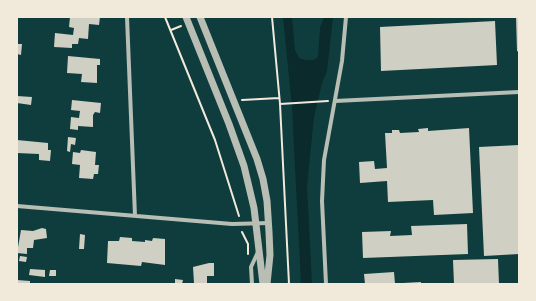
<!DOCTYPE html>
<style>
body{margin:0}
#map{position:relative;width:536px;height:301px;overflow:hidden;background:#0f3d3e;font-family:Montserrat,sans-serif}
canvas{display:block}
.frame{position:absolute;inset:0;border:18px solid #f1e9da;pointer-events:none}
</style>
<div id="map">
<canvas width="536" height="301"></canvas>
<div class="frame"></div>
</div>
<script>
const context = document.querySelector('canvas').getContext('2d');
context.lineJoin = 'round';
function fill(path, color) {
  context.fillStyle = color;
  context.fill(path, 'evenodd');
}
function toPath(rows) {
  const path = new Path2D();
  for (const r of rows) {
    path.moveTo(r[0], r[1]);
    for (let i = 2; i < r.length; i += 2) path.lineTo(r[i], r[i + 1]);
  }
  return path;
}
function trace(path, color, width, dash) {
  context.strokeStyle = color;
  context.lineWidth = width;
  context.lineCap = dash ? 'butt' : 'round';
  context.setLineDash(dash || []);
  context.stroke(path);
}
const water = toPath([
 [283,17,292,17,295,50,299,58,306,60,314,60,318,57,320,28,324,17,333,17,327,71,322,83,314,117,307,186,312,284,301,284,292,107]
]);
const building = toPath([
 [70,17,100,17,99,25,89,24,88,39,79,38,78,44,72,44,72,48,54,47,55,33,73,35,74,28,69,27],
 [516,17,519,17,519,52,517,51],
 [495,21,497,65,381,71,380,27],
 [17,44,22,44,21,55,17,54],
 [68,56,100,59,100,65,97,65,97,83,81,82,82,74,67,73],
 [17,96,32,97,31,105,17,103],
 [72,100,101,103,100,113,95,112,93,115,93,127,78,126,78,130,70,129,71,117,79,118,80,111,71,110],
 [428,128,428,131,469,128,473,213,434,215,433,200,388,202,387,181,360,183,359,162,374,161,375,169,387,168,385,133,392,133,392,130,399,130,400,133,419,132,418,129],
 [68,137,76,138,75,145,71,144,70,152,67,151],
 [17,140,48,143,48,150,51,150,50,161,39,160,39,154,17,153],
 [519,145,519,254,484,256,479,147],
 [81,150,96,152,95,165,99,165,98,174,94,174,93,179,79,178,80,165,72,164,73,152,80,153],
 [467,224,468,254,363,258,362,232,391,231,390,236,412,235,411,226],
 [42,228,46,229,47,238,34,240,33,248,27,248,27,254,17,253,21,230,33,231],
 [80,234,85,235,84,249,79,249],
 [120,237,132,238,132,241,145,242,145,240,152,241,153,238,165,239,165,265,142,262,141,266,107,263,108,241,119,241],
 [20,256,27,257,26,262,19,261],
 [498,259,499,284,454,284,453,260],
 [209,263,214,263,214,276,207,276,207,283,194,283,193,267],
 [30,269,45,270,45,277,29,275],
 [50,270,56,270,56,276,49,276],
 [394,272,395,284,365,284,364,274],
 [175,279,183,280,182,284,175,284],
 [17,280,30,281,30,284,17,284],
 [421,282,421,284,403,284,403,283]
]);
const path = toPath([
 [165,17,215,140,239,216],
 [272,17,280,104,289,284],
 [171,30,181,26],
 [242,100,279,98],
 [280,104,328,101],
 [242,232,248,244,248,254]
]);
const minor = toPath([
 [127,17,135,216],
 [335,101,519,92],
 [17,206,232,224,269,223],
 [252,284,251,267,258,252],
 [326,284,322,201,324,160,342,61,346,17]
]);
const tertiary = toPath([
 [186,17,229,124,244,166,254,208,263,284],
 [200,17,257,159,263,179,267,201,269,232,270,255,267,284]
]);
fill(water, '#0a2a2b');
fill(building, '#cfcfc3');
trace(path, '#f1e9da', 2);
trace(minor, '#b8beb3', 4);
trace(tertiary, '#b8beb3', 7);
</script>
